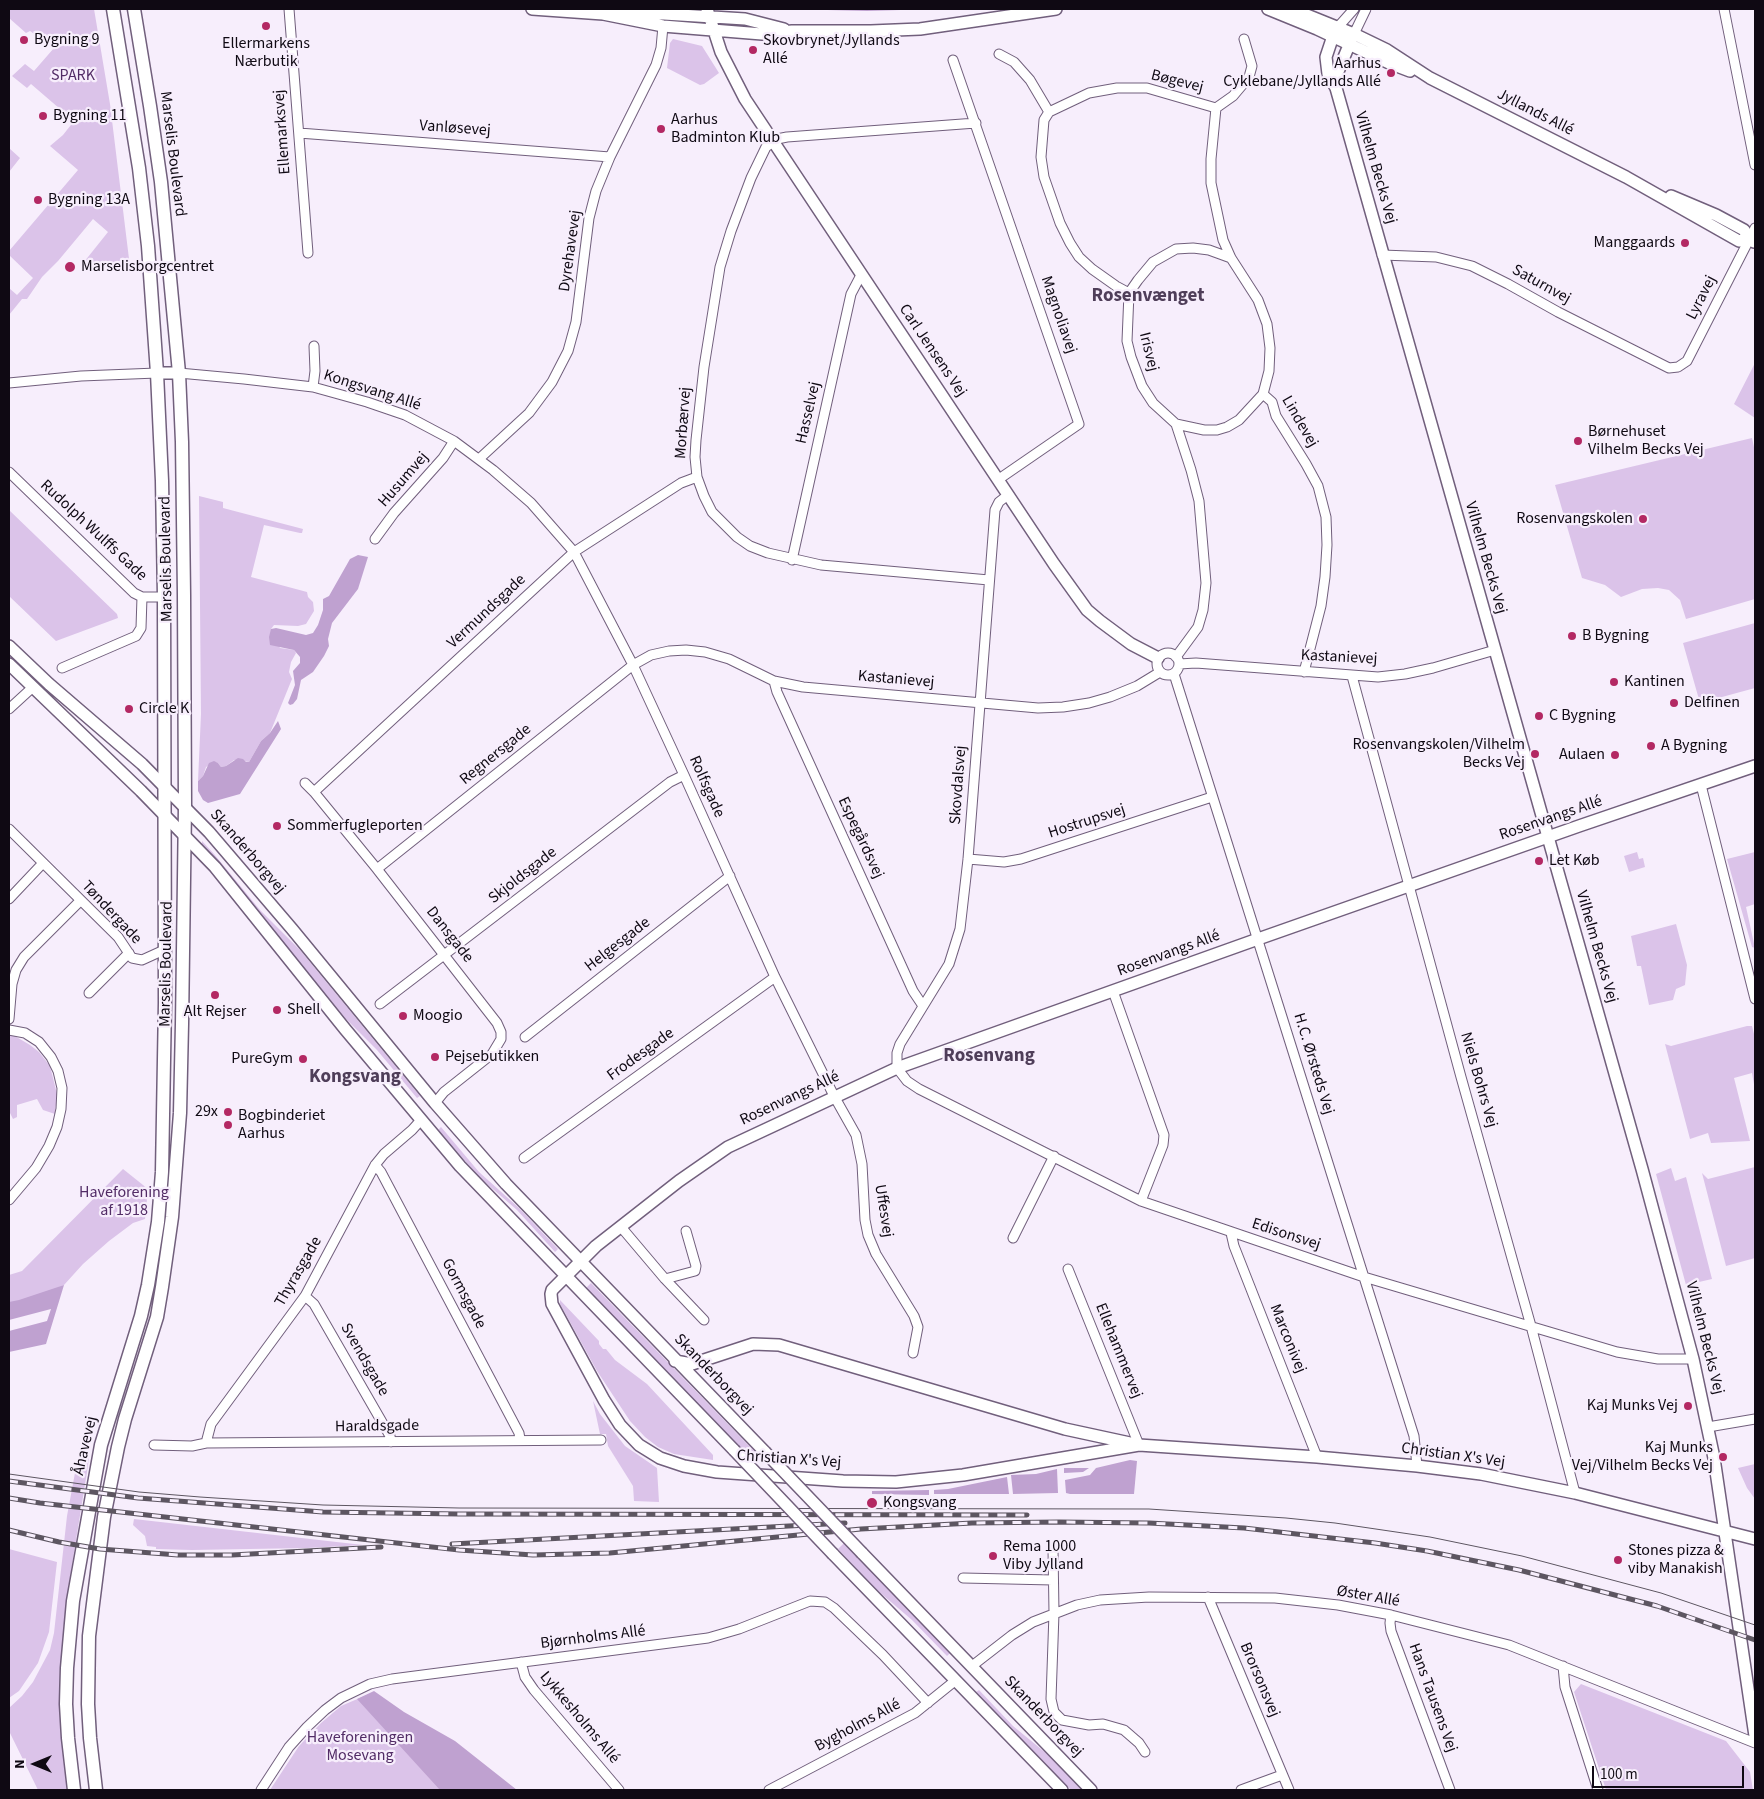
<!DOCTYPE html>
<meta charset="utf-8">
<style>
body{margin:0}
#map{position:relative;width:1764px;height:1799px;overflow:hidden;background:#f7eefc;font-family:"Source Sans 3",sans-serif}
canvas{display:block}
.frame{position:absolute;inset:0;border:10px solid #0f0913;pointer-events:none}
.north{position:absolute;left:10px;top:1739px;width:50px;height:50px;-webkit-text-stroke:4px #f7eefc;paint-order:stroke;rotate:270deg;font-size:14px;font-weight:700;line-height:20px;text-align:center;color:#0f0913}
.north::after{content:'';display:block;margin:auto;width:18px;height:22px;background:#0f0913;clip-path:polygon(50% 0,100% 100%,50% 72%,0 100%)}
.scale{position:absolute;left:1592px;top:1766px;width:152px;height:22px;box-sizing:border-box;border:2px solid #0f0913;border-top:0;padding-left:6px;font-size:15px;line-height:18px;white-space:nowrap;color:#0f0913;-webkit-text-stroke:4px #f7eefc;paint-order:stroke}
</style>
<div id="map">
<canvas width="1764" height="1799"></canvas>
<div class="frame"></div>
<div class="north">N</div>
<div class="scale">100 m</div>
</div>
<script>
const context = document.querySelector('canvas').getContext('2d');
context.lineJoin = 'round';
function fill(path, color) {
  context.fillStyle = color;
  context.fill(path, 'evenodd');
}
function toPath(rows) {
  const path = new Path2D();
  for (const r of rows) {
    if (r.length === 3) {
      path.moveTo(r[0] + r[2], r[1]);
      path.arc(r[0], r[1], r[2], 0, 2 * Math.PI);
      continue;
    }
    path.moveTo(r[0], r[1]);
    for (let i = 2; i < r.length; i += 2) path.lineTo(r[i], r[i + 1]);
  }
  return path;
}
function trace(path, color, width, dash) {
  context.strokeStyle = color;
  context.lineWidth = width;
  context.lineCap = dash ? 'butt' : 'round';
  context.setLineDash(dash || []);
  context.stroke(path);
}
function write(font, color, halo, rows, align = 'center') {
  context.font = font + ' "Source Sans 3",sans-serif';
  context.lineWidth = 4.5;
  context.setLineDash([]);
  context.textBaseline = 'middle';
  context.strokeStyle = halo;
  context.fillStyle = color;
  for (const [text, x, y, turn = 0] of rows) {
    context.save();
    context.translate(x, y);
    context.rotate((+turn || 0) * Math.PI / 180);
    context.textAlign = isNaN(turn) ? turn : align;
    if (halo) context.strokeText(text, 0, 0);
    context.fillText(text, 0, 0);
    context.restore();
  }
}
const green = toPath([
 [9,9,94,9,110,104,130,267,118,265,89,267,84,262,108,232,93,219,58,261,42,277,27,299,22,299,9,315,9,288,17,295,33,278,9,255,9,251,78,170,50,146,63,135,74,121,31,84,27,88,12,76,25,64,34,71,54,48,30,31,26,33,9,18],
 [673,39,702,46,719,73,704,84,700,85,667,68,670,43],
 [9,148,20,158,9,172],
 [1755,363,1755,418,1734,404],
 [1752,438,1755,452,1755,599,1686,619,1680,600,1669,590,1658,588,1642,589,1621,597,1605,585,1582,578,1555,485],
 [199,496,223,502,223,508,303,529,302,533,300,533,264,525,251,577,307,592,308,597,313,602,314,611,306,624,298,626,274,625,271,629,280,648,294,650,296,653,291,662,289,672,292,679,270,733,261,741,249,762,234,760,226,766,221,767,218,763,214,762,206,767,203,776,198,781,201,714],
 [9,510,117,614,118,618,56,641,9,596],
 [1755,623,1755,688,1700,703,1683,643],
 [202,841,214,854,260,910,300,950,420,1096,417,1098,377,1050,346,1019,216,860,202,845],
 [1637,852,1639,859,1643,858,1645,867,1629,872,1624,856],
 [1755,852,1755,904,1746,907,1755,948,1752,947,1727,859],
 [1676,924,1687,965,1685,985,1676,989,1673,1000,1649,1005,1641,966,1637,966,1631,936],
 [1747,1026,1752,1026,1755,1038,1755,1090,1752,1073,1734,1078,1750,1141,1711,1143,1708,1133,1690,1139,1665,1044,1671,1046],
 [9,1035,13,1035,30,1045,39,1052,50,1066,57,1094,55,1114,43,1110,37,1099,17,1105,17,1117,13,1119,9,1111],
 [441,1127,479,1172,519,1208,558,1249,555,1252,517,1210,479,1177,438,1130],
 [1755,1167,1755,1258,1726,1266,1702,1173,1708,1179],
 [1671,1168,1675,1181,1686,1177,1712,1279,1686,1285,1656,1174],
 [123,1169,148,1189,145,1219,133,1223,109,1241,83,1264,64,1285,11,1308,9,1303,9,1275,22,1271],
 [591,1283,754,1451,756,1454,754,1457,748,1456,592,1297,586,1288],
 [560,1300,599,1341,599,1344,603,1349,606,1349,615,1360,647,1384,713,1455,713,1460,674,1454,658,1447,645,1437,630,1421,597,1371,560,1304],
 [593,1401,600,1414,625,1446,657,1468,659,1502,634,1501,633,1486,608,1446,606,1434,600,1434],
 [88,1450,89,1458,87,1472,66,1602,61,1660,60,1720,67,1790,38,1790,9,1731,9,1708,22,1696,33,1682,50,1650,54,1633,67,1516,77,1462,80,1456],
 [1755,1464,1755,1499,1747,1488,1738,1468],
 [134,1519,363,1545,307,1548,192,1550,156,1549,156,1547,147,1546,145,1536,133,1525],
 [844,1543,950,1653,947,1656,912,1620,877,1590,838,1549],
 [9,1549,57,1562,49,1632,38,1663,19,1691,9,1698],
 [1581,1684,1726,1741,1750,1772,1753,1790,1606,1790,1574,1692],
 [979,1690,1013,1726,1052,1758,1083,1790,1071,1790,976,1692],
 [369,1694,460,1790,270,1790,299,1746,321,1723,341,1706]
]);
const forest = toPath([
 [788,9,934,9,867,11],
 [358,555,368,557,358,589,332,623,328,639,329,646,324,656,313,672,301,680,297,699,293,704,290,705,288,703,295,685,293,671,300,663,300,657,294,650,270,645,269,637,271,629,276,628,306,635,313,633,318,625,323,610,323,599,329,596,350,559],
 [278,721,281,729,240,794,208,803,203,800,198,791,198,781,203,776,209,763,214,761,218,763,221,767,226,766,238,758,243,759,246,762,249,762,261,741,270,733],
 [64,1285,46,1344,9,1352,9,1331,47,1321,51,1309,9,1320,9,1302,19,1300],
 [1130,1460,1137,1461,1134,1494,1070,1494,1066,1493,1065,1480,1090,1475,1096,1468],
 [1064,1468,1089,1468,1083,1472,1064,1473],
 [1057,1469,1058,1493,1013,1494,1011,1475,1036,1474],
 [1007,1477,1009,1494,934,1494,934,1490,948,1489],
 [929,1490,929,1495,872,1494,872,1491],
 [374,1691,404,1712,455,1741,517,1790,440,1790,357,1699]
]);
const minor = toPath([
 [289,9,308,253],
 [1724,9,1755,165],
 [1338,27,1354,9],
 [1354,34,1366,9],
 [999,54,1014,62,1030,80,1049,112,1044,120,1041,157,1044,177,1060,223,1070,243,1079,257,1092,269,1116,286,1129,293,1127,341,1131,357,1142,386,1153,403,1176,424,1191,470,1199,501,1206,583,1203,610,1198,627,1176,657],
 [953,60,1079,424,999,479],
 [1216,108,1211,159,1211,183,1223,240,1231,258,1258,300,1267,324,1270,348,1269,371,1263,394,1272,402,1276,416,1306,464,1318,486,1326,517,1327,545,1325,577,1321,606,1304,672],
 [1049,112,1089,93,1117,88,1147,88,1216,108,1233,96,1249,77,1252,66,1244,39],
 [976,123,787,137,777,139,766,147,751,178,731,231,720,267,704,367,696,440,695,457,697,477,704,496,712,512,737,537,750,546,768,553,821,565,989,580],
 [299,133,610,157],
 [1382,255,1436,257,1472,266,1508,284,1558,312,1669,368,1678,367,1687,361,1755,228],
 [1129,293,1138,280,1153,262,1176,249,1193,248,1209,250,1231,258],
 [179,373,244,379,313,387,367,402,405,415,454,441,493,470,531,503,574,552,633,665,684,775,775,977,834,1096,856,1135,862,1164,865,1220,868,1235,876,1254,914,1316,918,1327,913,1353],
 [9,383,81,376,157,373],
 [313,387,315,371,314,346],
 [1176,424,1204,430,1217,430,1227,427,1239,420,1263,394],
 [479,459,529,413,552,382,568,351,576,322,589,218,596,191,610,157,656,65,661,48,663,26],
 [9,472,134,593,142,597,164,597],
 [1008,495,999,502,995,510,968,859,960,929,949,964,900,1044,897,1053,897,1068,907,1081,919,1089,1141,1201,1364,1277,1617,1352,1658,1359,1693,1359],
 [375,539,394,513,443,458,454,441],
 [792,560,851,294,861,275],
 [1168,664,11],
 [1179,664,1196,663,1378,677,1405,674,1433,668,1495,650],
 [62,668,136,636,141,628,142,597],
 [1174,674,1414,1436,1417,1466],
 [1352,676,1461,1077,1531,1326,1575,1493],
 [774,681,777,692,913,991,923,1006],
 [9,709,33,687],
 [305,783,314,792,377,869,497,1023,501,1032,501,1039,492,1054,444,1092,435,1103],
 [1701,785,1755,999],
 [314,792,574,552,681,483,697,477],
 [9,829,118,937,132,958,142,960,164,950],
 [968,859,1004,862,1021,859,1212,797],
 [377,869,633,665,651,655,669,651,686,650,705,652,729,659,774,681,803,687,1038,708,1063,707,1089,703,1110,697,1137,686,1160,672],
 [9,899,43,863],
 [1113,991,1164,1135,1163,1145,1141,1201],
 [89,993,129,953],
 [380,1004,670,782,684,775],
 [9,1019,12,984,16,970,24,957,80,901],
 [9,1030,25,1033,39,1042,51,1057,58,1071,62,1088,61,1109,57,1127,49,1146,36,1168,9,1200],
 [525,1037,730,876],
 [524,1158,775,977],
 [375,1165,381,1172,519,1433,520,1439],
 [621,1227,665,1279,704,1320],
 [1231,1233,1234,1246,1317,1457],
 [1013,1238,1054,1156],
 [1068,1269,1139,1445],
 [665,1279,695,1271,696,1266,686,1231],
 [305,1296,314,1304,390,1436,391,1442],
 [1708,1427,1755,1419],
 [206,1443,211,1424,305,1296,375,1165,384,1154,412,1130,421,1120],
 [154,1445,192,1446,206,1443,601,1440],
 [1053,1549,1054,1613,1051,1699,1054,1712,1062,1720,1089,1725,1103,1724,1124,1730,1139,1743,1145,1752],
 [963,1578,1053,1580],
 [1208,1597,1289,1790],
 [1391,1615,1390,1623,1391,1631,1450,1790],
 [521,1662,525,1677,534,1690,619,1790],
 [972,1666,1012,1635,1033,1622,1077,1605,1100,1600,1149,1597,1275,1598,1338,1605,1391,1615,1509,1645,1755,1743],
 [1563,1666,1565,1687,1598,1790],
 [261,1790,289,1747,307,1727,325,1710,341,1698,370,1684,392,1679,708,1638,739,1629,810,1601,825,1602,834,1608,883,1655,928,1703],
 [769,1790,915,1713,956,1680],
 [1241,1790,1282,1775]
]);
const tertiary = toPath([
 [532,9,603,14,664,14,745,19,784,29],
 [707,9,721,52,745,99,1054,564,1087,610,1100,621,1131,644,1158,658],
 [1268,9,1317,29,1389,63,1410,71],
 [1282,9,1302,13,1354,34,1387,50,1430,78,1626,177,1739,241,1749,239],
 [603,14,663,26,762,34,792,31,871,31,920,29,1056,9],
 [1338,27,1333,36,1326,57,1328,74,1336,88,1642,1169,1693,1359,1714,1458,1755,1736],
 [1336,88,1337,74,1352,38],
 [1671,196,1716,215,1744,230,1749,239,1754,242],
 [157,373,179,373],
 [9,646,49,684,142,764,209,832,292,929,435,1103,506,1184,765,1452],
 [9,664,141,791,215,867,345,1029,460,1166,734,1450],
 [675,1361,692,1364,753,1344,779,1345,1065,1429,1139,1445,1317,1457,1417,1466,1481,1474,1575,1493,1755,1539],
 [1139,1445,963,1475,896,1482,843,1481,717,1472,684,1466,660,1458,639,1445,620,1425,604,1400,552,1304,551,1294,552,1290,596,1246,679,1181,728,1147,897,1068,1258,939,1579,826,1755,766],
 [862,1553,1091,1790],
 [833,1554,1062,1790]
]);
const secondary = toPath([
 [74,1790,68,1738,66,1704,67,1668,73,1601,101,1445,141,1316,148,1285,158,1222,162,1172,165,1003,164,597,162,481,157,373,148,246,139,168,113,9],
 [96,1790,90,1738,88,1704,89,1636,93,1604,104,1517,118,1447,125,1419,157,1317,162,1287,172,1217,180,1113,182,1024,185,806,184,595,182,442,179,373,161,182,150,106,134,9]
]);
const tram = toPath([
 [9,1474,139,1492,200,1497,323,1505,459,1508,1149,1509,1286,1518,1335,1523,1430,1537,1522,1556,1661,1593,1755,1625]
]);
const rail = toPath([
 [9,1481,138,1498,323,1512,459,1514,1027,1515],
 [9,1498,40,1503,459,1550,533,1555,610,1553,861,1529,972,1523,1059,1522,1149,1523,1244,1528,1375,1543,1427,1551,1519,1570,1657,1606,1755,1640],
 [9,1530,59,1542,100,1549,178,1555,232,1555,381,1547],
 [452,1544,845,1523]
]);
const tertiaryBridge = toPath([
 [734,1450,833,1554],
 [765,1452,862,1553]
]);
const markers = [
 [266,26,5,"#b32863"],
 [24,40,5,"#b32863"],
 [753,50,5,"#b32863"],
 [1391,73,5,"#b32863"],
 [43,116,5,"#b32863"],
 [661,129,5,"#b32863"],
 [38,200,5,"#b32863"],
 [1685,243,5,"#b32863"],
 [70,267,6,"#b32863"],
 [1578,441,5,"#b32863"],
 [1643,519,5,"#b32863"],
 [1572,636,5,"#b32863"],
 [1614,682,5,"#b32863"],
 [1674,703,5,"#b32863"],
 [129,709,5,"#b32863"],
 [1539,716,5,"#b32863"],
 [1651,746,5,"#b32863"],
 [1535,754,5,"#b32863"],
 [1615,755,5,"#b32863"],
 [277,826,5,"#b32863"],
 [1539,861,5,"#b32863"],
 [215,995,5,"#b32863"],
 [277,1010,5,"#b32863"],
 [403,1016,5,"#b32863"],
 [435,1057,5,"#b32863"],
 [303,1059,5,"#b32863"],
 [228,1112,5,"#b32863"],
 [228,1125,5,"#b32863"],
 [1688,1406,5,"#b32863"],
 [1723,1457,5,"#b32863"],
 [872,1503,6,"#b32863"],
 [993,1556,5,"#b32863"],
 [1618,1560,5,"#b32863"]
];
const poiNames = [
 ["Bygning 9",34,40],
 ["Skovbrynet/Jyllands",763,41],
 ["Allé",763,59],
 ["Ellermarkens",266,44,"center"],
 ["Nærbutik",266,62,"center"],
 ["Aarhus",1381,64,"right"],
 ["Cyklebane/Jyllands Allé",1381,82,"right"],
 ["Bygning 11",53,116],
 ["Aarhus",671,120],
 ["Badminton Klub",671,138],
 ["Bygning 13A",48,200],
 ["Manggaards",1675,243,"right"],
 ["Marselisborgcentret",81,267],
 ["Børnehuset",1588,432],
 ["Vilhelm Becks Vej",1588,450],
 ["Rosenvangskolen",1633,519,"right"],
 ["B Bygning",1582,636],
 ["Kantinen",1624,682],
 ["Delfinen",1684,703],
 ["Circle K",139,709],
 ["C Bygning",1549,716],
 ["Rosenvangskolen/Vilhelm",1525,745,"right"],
 ["Becks Vej",1525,763,"right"],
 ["A Bygning",1661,746],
 ["Aulaen",1605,755,"right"],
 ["Sommerfugleporten",287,826],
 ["Let Køb",1549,861],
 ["Shell",287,1010],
 ["Alt Rejser",215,1012,"center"],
 ["Moogio",413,1016],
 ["Pejsebutikken",445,1057],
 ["PureGym",293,1059,"right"],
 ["29x",218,1112,"right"],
 ["Bogbinderiet",238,1116],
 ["Aarhus",238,1134],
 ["Kaj Munks Vej",1678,1406,"right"],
 ["Kaj Munks",1713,1448,"right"],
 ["Vej/Vilhelm Becks Vej",1713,1466,"right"],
 ["Kongsvang",883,1503],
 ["Rema 1000",1003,1547],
 ["Viby Jylland",1003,1565],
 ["Stones pizza &",1628,1551],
 ["viby Manakish",1628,1569]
];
const parkNames = [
 ["SPARK",73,76],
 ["Haveforening",124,1193],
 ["af 1918",124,1211],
 ["Haveforeningen",360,1738],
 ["Mosevang",360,1756]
];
const streetNames = [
 ["Bøgevej",1177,82,14],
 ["Jyllands Allé",1535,113,27],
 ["Vanløsevej",455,129,4],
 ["Ellemarksvej",283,132,-94],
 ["Marselis Boulevard",172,154,83],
 ["Vilhelm Becks Vej",1375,168,74],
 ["Dyrehavevej",571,251,-82],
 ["Saturnvej",1541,285,29],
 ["Lyravej",1702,298,-63],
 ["Magnoliavej",1058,315,71],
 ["Carl Jensens Vej",932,351,56],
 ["Irisvej",1148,352,76],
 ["Kongsvang Allé",372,391,18],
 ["Hasselvej",809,413,-77],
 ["Lindevej",1299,422,60],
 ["Morbærvej",684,423,-86],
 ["Husumvej",404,480,-49],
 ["Rudolph Wulffs Gade",93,531,43],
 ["Vilhelm Becks Vej",1485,558,74],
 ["Marselis Boulevard",167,559,-91],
 ["Vermundsgade",487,612,-43],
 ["Kastanievej",1339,658,3],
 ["Kastanievej",896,680,5],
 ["Regnersgade",496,755,-39],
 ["Skovdalsvej",959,785,-86],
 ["Rolfsgade",706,787,66],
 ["Rosenvangs Allé",1551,819,-19],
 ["Hostrupsvej",1087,822,-18],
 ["Espegårdsvej",860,838,65],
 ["Skanderborgvej",247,852,49],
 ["Skjoldsgade",523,876,-38],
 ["Tøndergade",111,913,47],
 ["Dansgade",449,935,52],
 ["Helgesgade",618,945,-38],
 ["Vilhelm Becks Vej",1596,947,74],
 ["Rosenvangs Allé",1169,954,-20],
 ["Marselis Boulevard",167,964,-89],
 ["Frodesgade",641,1055,-36],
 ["H.C. Ørsteds Vej",1313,1064,73],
 ["Niels Bohrs Vej",1478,1080,74],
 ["Rosenvangs Allé",790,1099,-25],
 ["Uffesvej",883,1211,81],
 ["Edisonsvej",1286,1235,18],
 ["Thyrasgade",299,1272,-60],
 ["Gormsgade",463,1294,62],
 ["Vilhelm Becks Vej",1704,1338,76],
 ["Marconivej",1287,1339,68],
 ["Ellehammervej",1118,1351,68],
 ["Svendsgade",364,1360,60],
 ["Skanderborgvej",713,1375,46],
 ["Haraldsgade",377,1427,-1],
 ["Åhavevej",86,1446,-77],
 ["Christian X's Vej",1453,1456,8],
 ["Christian X's Vej",789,1460,4],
 ["Øster Allé",1368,1597,10],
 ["Bjørnholms Allé",593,1638,-7],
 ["Brorsonsvej",1259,1680,67],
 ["Hans Tausens Vej",1432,1698,70],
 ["Skanderborgvej",1043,1717,46],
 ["Lykkesholms Allé",579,1718,50],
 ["Bygholms Allé",858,1726,-28]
];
const quarterNames = [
 ["Rosenvænget",1148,297],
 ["Rosenvang",989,1057],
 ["Kongsvang",355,1078]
];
fill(green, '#dbc3e9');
fill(forest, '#bfa1d0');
trace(minor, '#715f7c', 11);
trace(tertiary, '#715f7c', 14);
trace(secondary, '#715f7c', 15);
trace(minor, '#fff', 9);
trace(tertiary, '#fff', 11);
trace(secondary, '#fff', 12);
trace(tram, '#5d5661', 1);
trace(rail, '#5d5661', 5);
trace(rail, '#f7eefc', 3, [9]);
trace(tertiaryBridge, '#715f7c', 14, []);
trace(tertiaryBridge, '#fff', 11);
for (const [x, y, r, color] of markers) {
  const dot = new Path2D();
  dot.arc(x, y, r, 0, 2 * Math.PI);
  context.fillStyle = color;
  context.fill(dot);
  trace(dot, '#f7eefc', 2);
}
write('16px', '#0f0913', '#f7eefc', poiNames, 'left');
write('16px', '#522c66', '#f7eefc', parkNames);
write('16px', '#0f0913', '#f7eefc', streetNames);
write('bold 19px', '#4f3e59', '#f7eefc', quarterNames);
</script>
